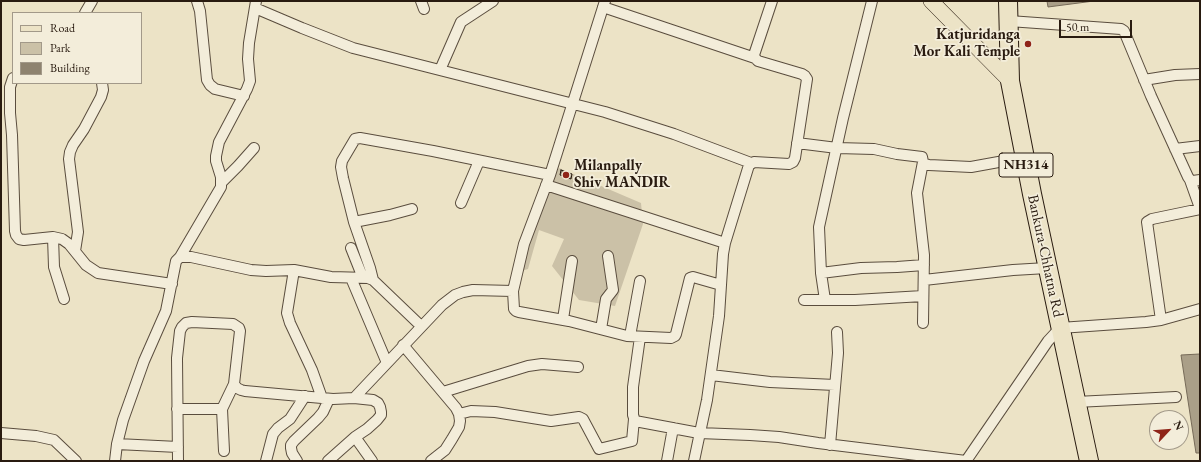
<!DOCTYPE html>
<style>
body{margin:0}
#map{position:relative;width:1201px;height:462px;overflow:hidden;background:#ece3c6;font-family:"EB Garamond",serif}
canvas{display:block}
.frame{position:absolute;inset:0;border:2px solid #291b10;pointer-events:none}
.legend{position:absolute;left:12px;top:12px;width:130px;height:72px;box-sizing:border-box;background:#f3edda;border:1px solid #a29989;margin:0;padding:5px 7px;list-style:none;font-size:12px;color:#291b10}
.legend li{display:flex;align-items:center;gap:8px;height:20px}
.legend b{width:20px;border:1px solid #a29989}
.north{position:absolute;left:1149px;top:410px;width:40px;height:40px;box-sizing:border-box;background:#f3edda;border:1px solid #a29989;border-radius:50%;rotate:64deg;font-size:11px;font-weight:700;line-height:16px;text-align:center;color:#291b10}
.north::after{content:'';display:block;margin:auto;width:14px;height:18px;background:#8f2418;clip-path:polygon(50% 0,100% 100%,50% 72%,0 100%)}
.scale{position:absolute;left:1059px;top:20px;width:73px;height:18px;box-sizing:border-box;border:2px solid #291b10;border-top:0;padding-left:5px;font-size:12px;line-height:14px;white-space:nowrap;color:#291b10;-webkit-text-stroke:3px #f3edda;paint-order:stroke}
</style>
<div id="map">
<canvas width="1201" height="462"></canvas>
<div class="frame"></div>
<ul class="legend">
<li><b style="height:5px;background:#ece3c6"></b>Road</li>
<li><b style="height:11px;background:#cbc1a7"></b>Park</li>
<li><b style="height:11px;background:#8e836f"></b>Building</li>
</ul>
<div class="north">N</div>
<div class="scale">50 m</div>
</div>
<script>
const context = document.querySelector('canvas').getContext('2d');
context.lineJoin = 'round';
function fill(path, color) {
  context.fillStyle = color;
  context.fill(path, 'evenodd');
}
function toPath(rows) {
  const path = new Path2D();
  for (const r of rows) {
    path.moveTo(r[0], r[1]);
    for (let i = 2; i < r.length; i += 2) path.lineTo(r[i], r[i + 1]);
  }
  return path;
}
function trace(path, color, width, dash) {
  context.strokeStyle = color;
  context.lineWidth = width;
  context.lineCap = dash ? 'butt' : 'round';
  context.setLineDash(dash || []);
  context.stroke(path);
}
function write(font, color, halo, rows, align = 'center') {
  context.font = font + ' "EB Garamond",serif';
  context.lineWidth = 3.5;
  context.setLineDash([]);
  context.textBaseline = 'middle';
  context.strokeStyle = halo;
  context.fillStyle = color;
  for (const [text, x, y, turn = 0] of rows) {
    context.save();
    context.translate(x, y);
    context.rotate((+turn || 0) * Math.PI / 180);
    context.textAlign = isNaN(turn) ? turn : align;
    if (halo) context.strokeText(text, 0, 0);
    context.fillText(text, 0, 0);
    context.restore();
  }
}
const green = toPath([
 [559,168,641,203,643,224,615,306,579,300,552,266,564,239,539,230,528,269,518,272,524,244,526,226,553,176,556,173]
]);
const water = toPath([
 [1047,1,1094,1,1048,7,1047,1],
 [1200,354,1200,453,1196,453,1181,355,1200,354]
]);
const building = toPath([
 [561,170,572,174,571,179,560,175,561,170]
]);
const street = toPath([
 [197,1,200,11,207,80,210,85,215,89,244,96],
 [421,1,424,9],
 [605,1,550,175,524,244,513,291,514,309,516,311,519,312,569,321,627,336,671,338,675,336,676,334,690,278,693,277,721,285],
 [603,7,755,58],
 [255,8,302,28,353,48,605,112,674,134,751,163],
 [85,13,92,1],
 [1009,21,1121,29,1124,31,1151,96,1188,177,1190,180,1193,181,1200,180],
 [440,70,461,22,493,1],
 [13,78,10,87,10,113,12,135,15,231,16,235,19,239,24,240,53,237,62,239,69,244,86,265,98,273,172,284],
 [1144,80,1175,75,1200,74],
 [797,143,837,148,874,149,897,154,922,157,923,162,917,193,924,255,923,323],
 [1175,149,1200,146],
 [923,164,929,165,971,167,1004,161,1025,159],
 [1190,180,1200,208],
 [222,182,238,166,254,148],
 [546,185,725,243],
 [461,203,479,161],
 [354,222,390,215,412,209],
 [53,237,54,267,64,299],
 [351,248,363,278],
 [75,251,78,232,69,159,70,152,73,145,84,129,101,97,103,90,102,83],
 [180,257,221,187,221,177,216,161,216,156,219,142,247,89,250,81,248,59,249,43,256,1],
 [294,270,287,313,290,323,312,370,322,398],
 [821,273,861,268,897,267,924,265],
 [351,278,387,363],
 [373,280,370,268,354,222,343,178,341,167,342,161,355,139,360,138,433,151,550,175],
 [924,280,1013,270,1047,268],
 [804,300,855,300,923,296],
 [825,300,821,273,819,227,843,118,872,1],
 [563,319,572,261],
 [1161,320,1147,222,1152,219,1200,209],
 [601,329,606,299,613,290,608,256],
 [630,336,640,281],
 [640,337,633,387,633,415,635,421,699,433,750,435,779,437,818,443,966,461],
 [403,345,456,408,459,414,460,421,459,427,452,439,445,450,431,461],
 [711,375,770,382,835,385],
 [443,392,528,366,542,364,578,367],
 [354,398,442,305,455,295,463,292,473,290,513,291],
 [1076,402,1176,397],
 [177,409,222,409],
 [459,414,471,411,495,412,551,421,579,417,583,419,599,449,632,441,634,419],
 [1,433,36,436,54,440,76,461],
 [355,437,372,461],
 [117,444,178,447],
 [830,445,838,353,837,332],
 [224,451,222,409,234,384],
 [115,461,117,444,123,420,144,361,166,311,176,261,180,257,191,257,251,270,266,271,294,270,331,277,368,278,373,280,421,326],
 [178,461,177,358,180,331,182,327,186,323,192,322,233,324,239,328,240,331,234,384,237,388,241,390,245,391,333,399,354,398,373,400,378,403,380,407,381,412,381,415,377,420,367,429,355,437,328,461],
 [266,461,273,434,278,428,290,419,305,396],
 [297,461,292,453,291,448,291,445,294,441,318,418,323,412,329,399],
 [667,461,673,428],
 [694,461,698,442,707,400,719,316,723,254,725,243,749,165,754,162,789,164,793,162,795,158,807,79,805,76,802,74,758,61,755,58,754,55,772,1],
 [966,461,1048,341,1060,328,1146,322,1161,320,1200,309]
]);
const primary = toPath([
 [931,1,1010,81]
]);
const highway = toPath([
 [1008,1,1010,81,1032,194,1089,461]
]);
const markers = [
 [1028,44,4,"#8f2418"],
 [566,175,4,"#8f2418"]
];
const shields = [
 [1026,165,54]
];
const shieldNames = [
 ["NH314",1026,165]
];
const poiNames = [
 ["Katjuridanga",1020,35],
 ["Mor Kali Temple",1020,52],
 ["Milanpally",574,166,"left"],
 ["Shiv MANDIR",574,183,"left"]
];
const streetNames = [
 ["Bankura-Chhatna Rd",1045,256,78]
];
fill(green, '#cbc1a7');
fill(water, '#aa9f88');
trace(water, '#766a58', 1);
fill(building, '#8e836f');
trace(building, '#291b10', 1);
trace(street, '#5a4d3e', 12);
trace(primary, '#291b10', 16);
trace(highway, '#291b10', 20);
trace(street, '#f3edda', 10);
trace(primary, '#ece3c6', 15);
trace(highway, '#ece3c6', 18);
for (const [x, y, r, color] of markers) {
  const dot = new Path2D();
  dot.arc(x, y, r, 0, 2 * Math.PI);
  context.fillStyle = color;
  context.fill(dot);
  trace(dot, '#f3edda', 1.5);
}
for (const [x, y, w] of shields) {
  const box = new Path2D();
  box.roundRect(x - w / 2, y - 12, w, 24, 3);
  context.fillStyle = '#f3edda';
  context.fill(box);
  trace(box, '#291b10', 1);
}
write('bold 14px', '#291b10', null, shieldNames);
write('bold 15px', '#291b10', '#f3edda', poiNames, 'right');
write('15px', '#291b10', '#f3edda', streetNames);
</script>
